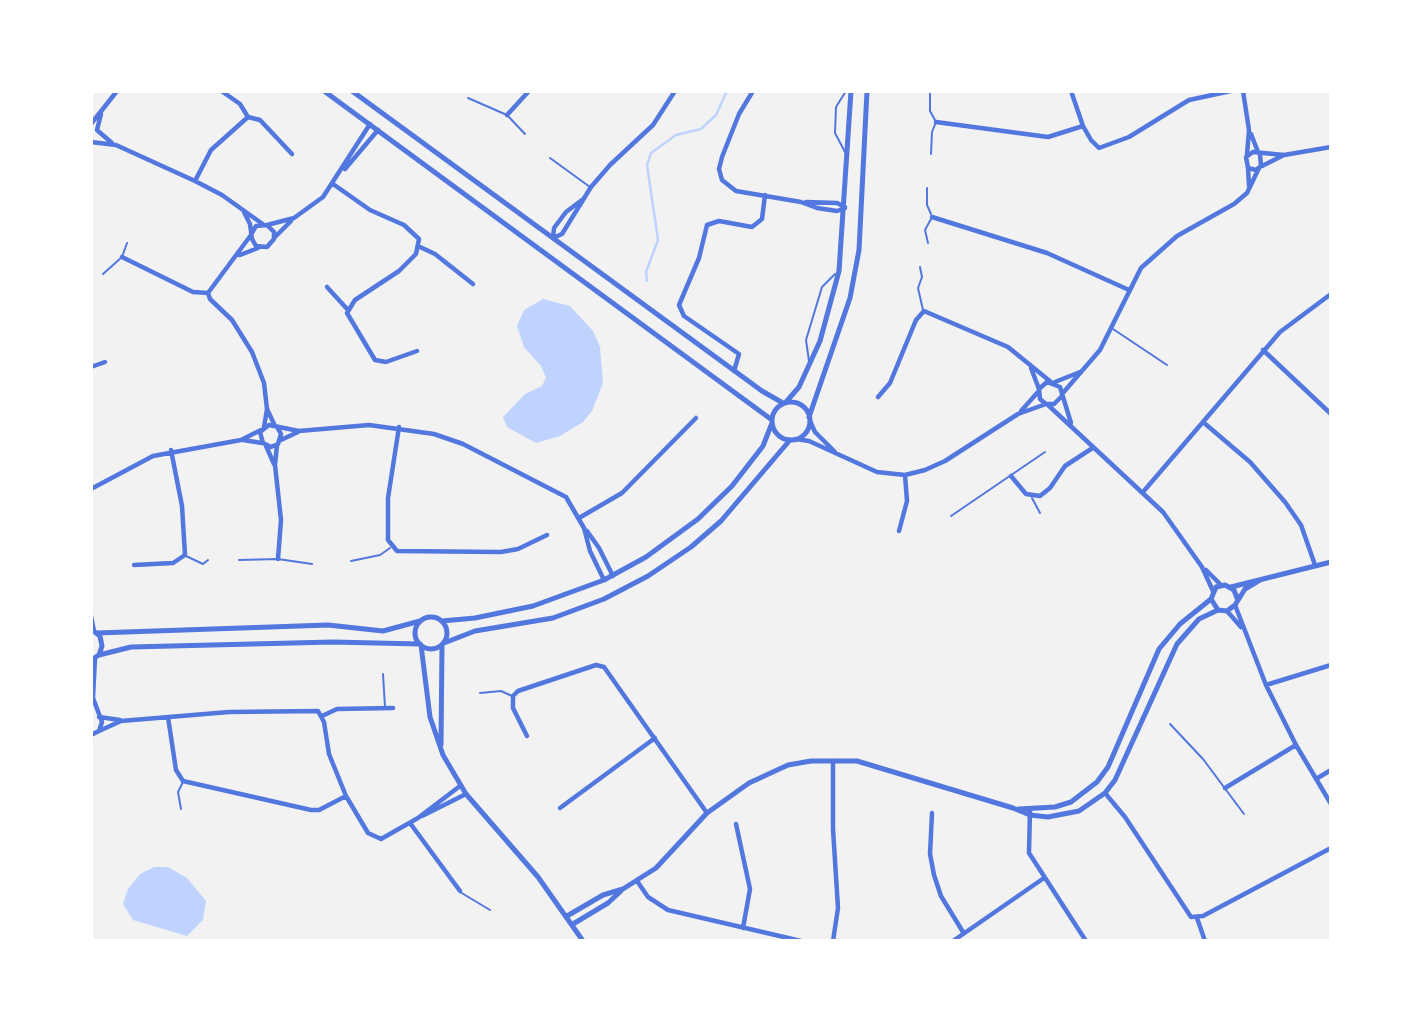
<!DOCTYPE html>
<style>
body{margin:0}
#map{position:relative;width:1422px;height:1032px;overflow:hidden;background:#f2f2f2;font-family:"DejaVu Sans",sans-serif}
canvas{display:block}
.frame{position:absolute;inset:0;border:93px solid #fff;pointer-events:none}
</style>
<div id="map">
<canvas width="1422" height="1032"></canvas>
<div class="frame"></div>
</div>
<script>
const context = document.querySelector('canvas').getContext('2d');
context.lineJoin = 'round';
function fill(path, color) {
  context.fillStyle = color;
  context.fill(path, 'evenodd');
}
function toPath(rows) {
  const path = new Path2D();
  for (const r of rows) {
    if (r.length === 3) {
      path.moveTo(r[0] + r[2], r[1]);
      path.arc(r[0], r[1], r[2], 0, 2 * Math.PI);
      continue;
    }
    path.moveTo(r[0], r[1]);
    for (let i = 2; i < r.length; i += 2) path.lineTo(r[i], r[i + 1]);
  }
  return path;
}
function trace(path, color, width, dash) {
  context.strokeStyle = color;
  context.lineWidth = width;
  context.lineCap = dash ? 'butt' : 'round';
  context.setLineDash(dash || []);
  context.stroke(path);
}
const water = toPath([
 [543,299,570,306,593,331,600,347,603,383,592,411,583,422,560,436,536,443,507,427,503,417,525,394,542,386,546,378,541,366,524,347,517,326,524,310],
 [154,867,168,867,187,878,206,901,203,920,187,936,133,920,123,904,128,889,140,874]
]);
const stream = toPath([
 [647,281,646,272,658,240,647,165,651,153,676,135,701,129,716,115,727,91]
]);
const service = toPath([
 [930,91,930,111,936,122,932,132,931,154],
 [468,98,507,115,525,134],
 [845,152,835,133,836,107,846,91],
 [550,158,590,187],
 [927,188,927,205,931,214],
 [928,243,925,230,931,219],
 [920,267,922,277,918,288,923,310],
 [103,274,122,257,127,243],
 [1113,329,1167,365],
 [809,361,806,340,822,287,835,274],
 [1032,498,1040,513],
 [951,516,1045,452],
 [186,556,203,564,208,560],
 [239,560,278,559,312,564],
 [351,561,380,555,390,548],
 [383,674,385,707],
 [480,693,501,691,512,696],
 [1170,724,1203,759,1244,814],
 [181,809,178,792,183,782],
 [460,892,490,910]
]);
const minor = toPath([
 [753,91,739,114,722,157,719,169,722,180,736,191,801,202,817,208,837,211,845,208],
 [1071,91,1083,126,1091,140,1099,148,1129,137,1189,100,1231,91],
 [1243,91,1249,130,1247,155],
 [223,92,240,104,248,117],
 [507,115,529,91],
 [936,122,1048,137,1083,126],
 [91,124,117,91],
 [97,130,101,114],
 [98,131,112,143],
 [1251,134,1258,152],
 [91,142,116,145,195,181,222,195,264,225],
 [1260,154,1261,166,1256,170,1248,168,1246,157,1253,152,1284,155],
 [1262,166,1284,155,1331,147],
 [1248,168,1249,186],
 [345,169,378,130],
 [195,181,211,150,248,117,260,120,292,154],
 [333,184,370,210,404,225,419,239,416,254,399,271,355,300,347,313,375,360,386,362,417,351],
 [806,202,837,203,845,207],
 [244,212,250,224,252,239,256,246,267,247,274,239,274,232,267,225,256,226,252,233],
 [932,217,1047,253,1129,290],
 [267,225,294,218,323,197,370,124],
 [251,235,208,293,210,299,232,320,252,352,264,383,267,409,264,427],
 [275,237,291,221],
 [553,238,562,234,591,187,610,165,653,125,675,91],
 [553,238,554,228,566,212,582,200],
 [420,247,435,254,473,284],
 [240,255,258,248],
 [122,257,193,292,208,293],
 [327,287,348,310],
 [1263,350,1331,414],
 [91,367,105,362],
 [1031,368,1039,389],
 [734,371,739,354,684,316,679,305,699,258,707,225,719,221,752,227,762,219,765,195],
 [1055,382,1080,372],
 [1062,394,1100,350,1141,268,1177,236,1234,204,1247,193,1259,168],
 [878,397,890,383,916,320,924,311,1008,347,1051,382],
 [1061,397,1054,404,1046,404,1040,399,1039,389,1047,382,1060,387,1071,423],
 [1048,405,1163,512,1202,567,1213,591],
 [267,409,275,426],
 [1021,411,1038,392],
 [810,421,815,432,835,452],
 [1203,422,1250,462,1285,502,1301,525,1315,565],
 [277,427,281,434,278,444,271,447,263,443,260,432,269,425,299,431,369,425,434,434,463,444,566,497,584,528,590,551,604,580],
 [399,427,388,498,388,540,397,551,501,552,518,549,547,535],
 [796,439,809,441,877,472,905,475,925,470,945,461,1018,414,1046,404],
 [243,440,262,443],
 [281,440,298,432],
 [277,445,275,465,281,520,278,559],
 [266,446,274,464],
 [1011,476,1026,494,1040,496,1050,488,1065,466,1091,449],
 [91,489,153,456,241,440,261,430],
 [1143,492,1280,332,1331,294],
 [579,518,622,493,696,418],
 [587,531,599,548,613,576],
 [899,531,907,501,905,475],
 [134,565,173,563,185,555,182,506,171,450],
 [1206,570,1221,585],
 [1235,605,1266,685,1296,745,1331,804],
 [1227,611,1241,627],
 [91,616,94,631],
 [1266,685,1331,665],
 [322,716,337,709,393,708],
 [99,717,120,720],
 [168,717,176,770,183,781,311,810,319,810,346,796],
 [99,731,121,721,229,712,318,711,324,722,329,754,346,796,368,833,381,839,418,818,460,786],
 [91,735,99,731,102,722,93,698,95,658],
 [527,736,513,708,513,696,518,691,596,665,604,667,707,813],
 [833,761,833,829,838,908,833,941],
 [1316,779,1331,770],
 [1225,788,1296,745],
 [1105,793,1125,817,1191,917,1203,916,1331,848],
 [560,808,655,738],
 [1030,810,1029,853,1086,941],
 [932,813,930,854,934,875,941,896,963,932],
 [422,816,466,794],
 [410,823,460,891],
 [736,824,750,889,743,928],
 [637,881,648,897,668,910,801,941],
 [1197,918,1205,941],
 [953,941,1044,878]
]);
const tertiary = toPath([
 [324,91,772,420],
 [352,91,762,391,783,403],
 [786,402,799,387,820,341,839,271,851,91],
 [791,421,19],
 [809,417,850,298,859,250,867,91],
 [1231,587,1331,562],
 [1237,598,1234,590,1225,585,1216,587,1211,599,1218,610,1227,611,1235,605,1245,589,1260,580],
 [431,633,16],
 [442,621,475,618,533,606,604,580,646,557,698,519,732,486,763,446,772,423],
 [91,629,100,636,102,646,99,655,91,660],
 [97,633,328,625,383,631,420,621],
 [444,643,475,631,553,618,604,599,648,576,691,547,721,521,790,440],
 [421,645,430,717,443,755,466,794,538,877,583,941],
 [99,655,131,647,333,642,420,644],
 [441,745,442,645],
 [1019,809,1055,807,1071,802,1097,782,1108,767,1159,649,1180,624,1211,599],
 [567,916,603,895,623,889,656,868,707,813,749,783,788,765,811,761,857,761,1013,808,1030,815,1048,817,1079,811,1105,793,1115,780,1177,644,1199,619,1218,610],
 [573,924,608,903,621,891]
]);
fill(water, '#bfd3fe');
trace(stream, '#bfd3fe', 2.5);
trace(service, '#5277de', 2);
trace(minor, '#5277de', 4.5);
trace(tertiary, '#5277de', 5);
</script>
